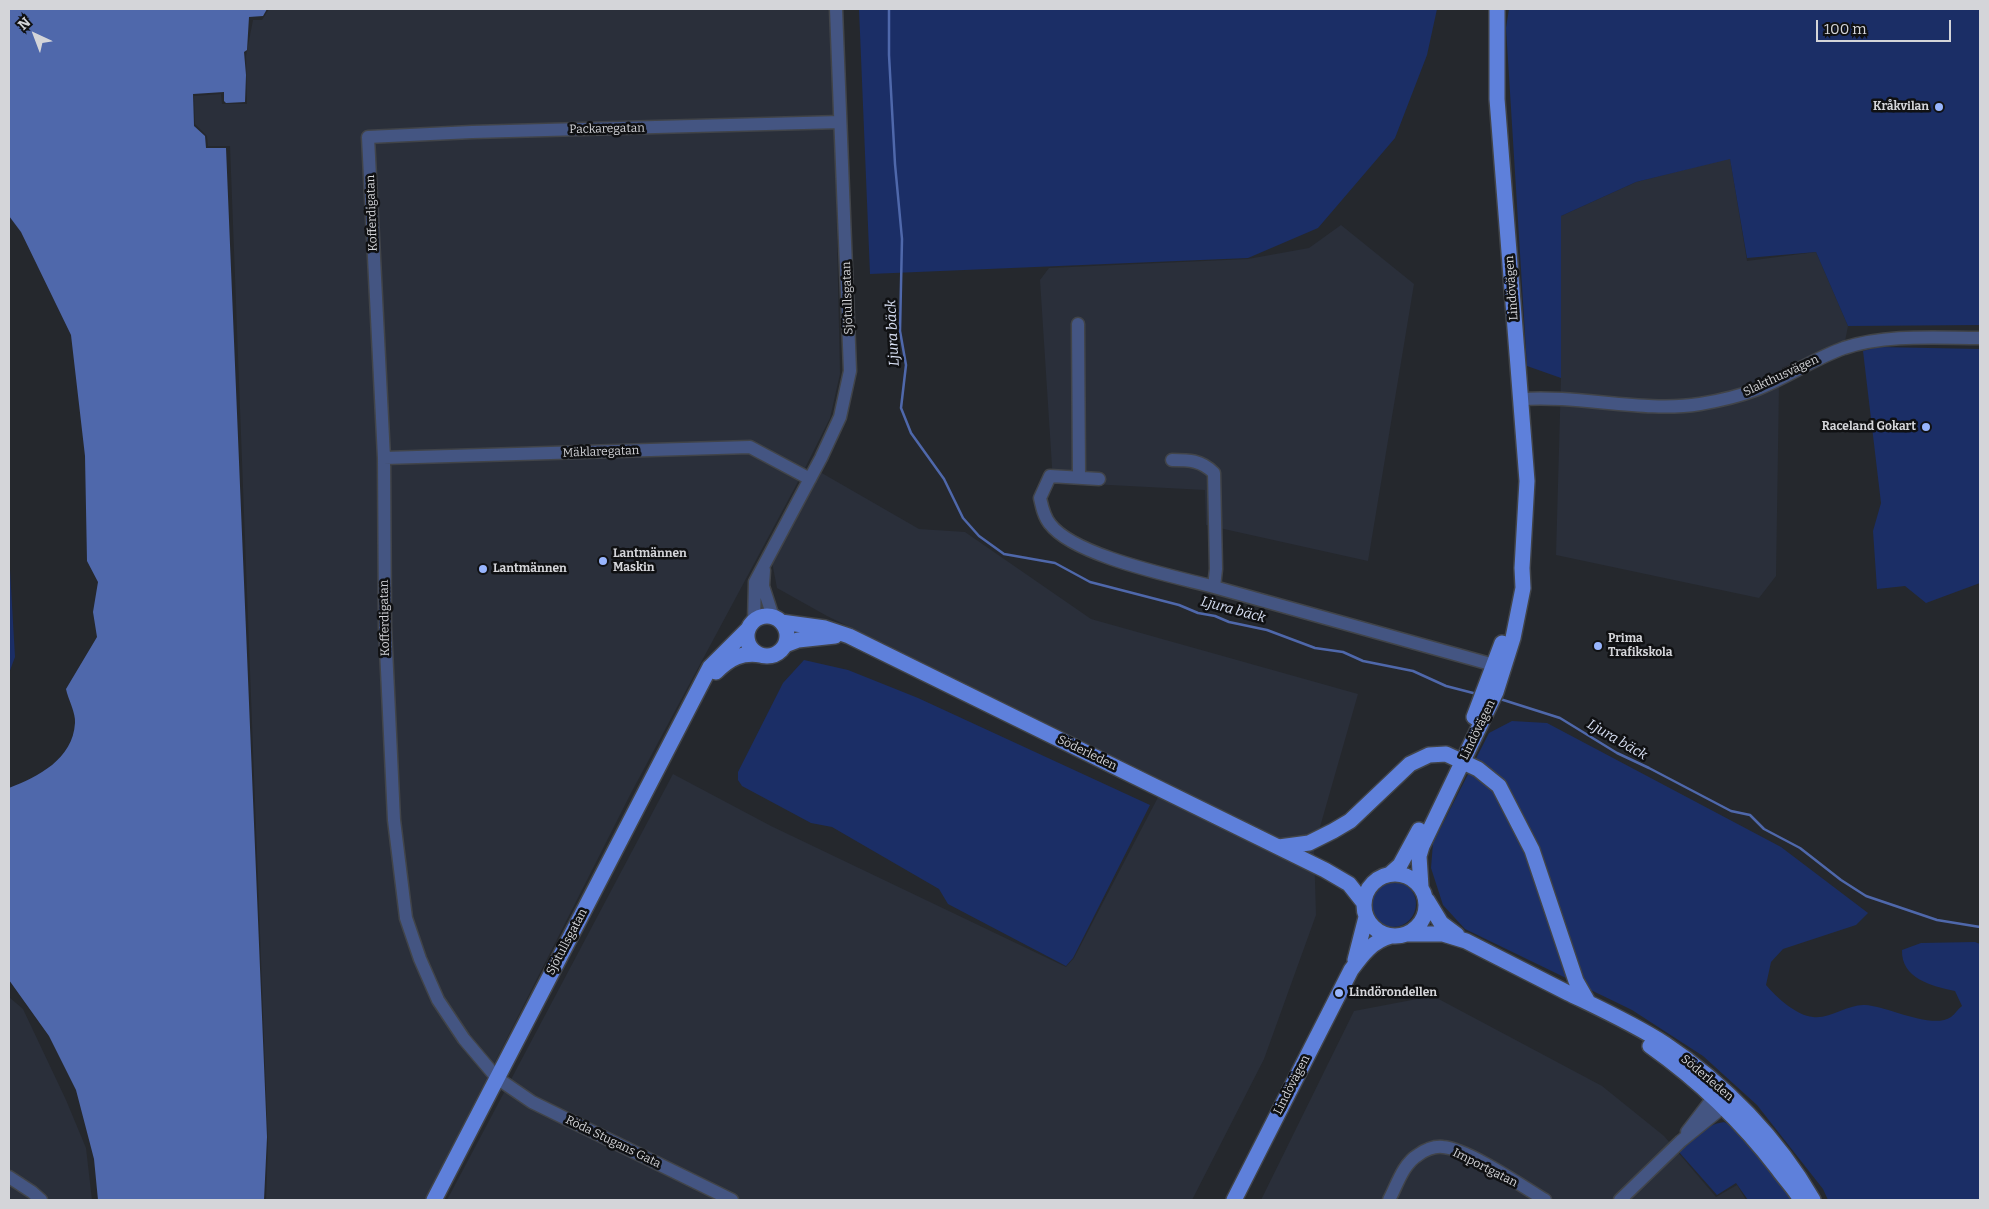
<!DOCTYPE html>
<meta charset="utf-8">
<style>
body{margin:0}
#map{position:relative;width:1989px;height:1209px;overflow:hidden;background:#25282d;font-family:Bitter,serif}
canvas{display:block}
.frame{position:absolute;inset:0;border:10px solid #d4d5d9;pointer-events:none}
.north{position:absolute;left:10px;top:10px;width:50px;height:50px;-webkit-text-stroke:4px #101113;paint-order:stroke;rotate:317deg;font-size:14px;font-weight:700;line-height:20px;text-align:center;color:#d4d5d9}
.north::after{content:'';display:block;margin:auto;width:18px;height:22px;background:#d4d5d9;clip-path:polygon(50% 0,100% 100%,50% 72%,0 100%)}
.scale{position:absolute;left:1816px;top:20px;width:135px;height:22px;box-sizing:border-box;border:2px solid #d4d5d9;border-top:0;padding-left:6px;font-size:15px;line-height:18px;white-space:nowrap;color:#d4d5d9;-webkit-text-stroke:4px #101113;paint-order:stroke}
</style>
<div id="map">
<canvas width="1989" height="1209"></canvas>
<div class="frame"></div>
<div class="north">N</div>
<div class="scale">100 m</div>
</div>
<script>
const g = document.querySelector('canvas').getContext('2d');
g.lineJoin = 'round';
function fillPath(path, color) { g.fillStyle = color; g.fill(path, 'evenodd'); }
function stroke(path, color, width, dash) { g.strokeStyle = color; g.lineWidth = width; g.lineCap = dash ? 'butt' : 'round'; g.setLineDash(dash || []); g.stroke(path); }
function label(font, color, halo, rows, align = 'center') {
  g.font = font + ' Bitter,serif'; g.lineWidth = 5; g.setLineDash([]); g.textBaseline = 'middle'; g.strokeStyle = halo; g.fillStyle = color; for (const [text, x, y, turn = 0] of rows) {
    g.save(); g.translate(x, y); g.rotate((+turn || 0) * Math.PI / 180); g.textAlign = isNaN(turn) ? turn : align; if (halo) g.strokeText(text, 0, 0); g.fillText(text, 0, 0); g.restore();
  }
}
fillPath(new Path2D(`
 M269 9H832L840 374 830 418 800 478 631 793 425 1200H266L268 1143 230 146H208L207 136 195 124 194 96 221 94 222 104H247L246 56 253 20H262Z
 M1730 158 1747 261 1816 252 1848 326 1845 341 1782 368 1779 385 1776 576 1759 598 1556 555 1561 378V216L1636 182Z
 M1341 225 1414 284 1368 561 1206 525 1205 490 1053 482 1040 280 1049 268 1248 259 1309 248Z
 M820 472 919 529 965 532 1091 619 1358 694 1314 848 1316 915 1264 1059 1192 1200H447L673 774 771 826 1066 967 1074 958 1166 782 827 616 777 588 772 562Z
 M1433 996 1602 1086 1664 1136 1716 1197 1737 1185 1746 1200H1261L1354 1011Z
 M9 997 23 1009 66 1100 86 1148 92 1200H9Z`), '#2a2f3a');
fillPath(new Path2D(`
 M859 9H1437L1427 55 1395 138 1318 228 1248 258 870 274Z
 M1509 9H1980V325L1848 326 1816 252 1747 258 1730 159 1636 182 1561 216V378L1527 366 1506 28Z
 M1878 347 1980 349V583L1926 603 1905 586 1877 589 1873 531 1881 503 1863 351Z
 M9 552 15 657 9 673Z
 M804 660 848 670 918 698 1150 805 1073 958 1066 966 948 904 939 889 832 827 811 823 742 786 738 780V772L783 683Z
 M1512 721 1547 723 1781 847 1868 913 1856 925 1783 949 1771 962 1766 985C1776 997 1797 1016 1813 1017 1831 1019 1848 1004 1865 1005 1887 1006 1932 1030 1951 1017 1955 1014 1958 1009 1962 1006L1955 991C1931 986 1901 978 1902 950L1921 943 1975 942 1980 944V1200H1828L1823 1189 1757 1105 1703 1056 1632 1010 1465 929 1443 905 1431 868 1433 843 1489 733Z
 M1370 904a23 23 0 1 1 46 0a23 23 0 1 1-46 0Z
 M1724 1122C1753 1137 1775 1173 1792 1200H1748L1736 1183 1717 1195 1679 1152C1693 1139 1704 1125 1724 1122Z`), '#1b2e66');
fillPath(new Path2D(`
 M9 9H267L263 16 249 17 247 50 244 52 246 75 245 102 226 103 224 101V92L193 94 194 126 205 136 206 148H226L267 1137 264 1200H98L94 1159 76 1090 49 1036 9 980V788C38 777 73 759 75 723 76 713 68 699 66 689L97 637 93 612 98 582 87 561 85 456 71 335 21 232 9 216Z`), '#4f68ab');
stroke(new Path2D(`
 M889 9V55L895 164 902 239 900 331 906 365 901 408 911 433 944 479 963 518 979 536 1004 554 1055 563 1090 582 1179 605 1198 613 1215 616 1229 622 1267 630 1315 648 1343 652 1363 661 1413 671 1446 686 1477 694
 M1497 698 1560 718 1617 753 1649 768 1731 811 1750 815 1764 829 1800 848 1841 880 1866 896 1937 920 1980 927`), '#4f68ab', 2.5);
const minor = new Path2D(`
 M1078 324 1079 477
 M1522 399C1580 395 1645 413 1700 404 1718 401 1737 397 1755 390 1786 378 1813 359 1844 348 1887 334 1936 338 1980 338
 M384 458 750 447 810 479
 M1172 460C1189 460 1201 460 1214 473L1216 569 1214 587 1494 665
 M1099 479 1050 476 1040 498C1042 507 1044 517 1050 524 1074 556 1173 576 1214 587
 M764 570 763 586 773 617
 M754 622 755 582 821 458 840 417 850 371 836 9
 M1687 1132 1713 1098 1722 1095
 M9 1177 32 1192 41 1200
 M732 1200 532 1102 497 1078 464 1039 438 1000 420 959 406 918 394 820 385 627 384 458 368 137 472 132 840 122
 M1389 1200C1397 1185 1403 1164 1418 1155 1425 1150 1434 1146 1443 1147 1468 1149 1522 1186 1545 1200
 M1620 1200 1681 1141 1723 1107 1725 1098`);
const major = new Path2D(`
 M747 636a20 20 0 1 1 40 0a20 20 0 1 1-40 0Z
 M781 622 825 628 849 636 1325 870 1349 884 1364 903
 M785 645 798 640 835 636
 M716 672C730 658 742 652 761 655
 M1474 717 1502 643
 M1279 847 1309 843 1333 831 1350 821 1410 764 1429 755 1446 754 1478 769 1499 786 1532 850 1576 981 1588 1002
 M1364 905a31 31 0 1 1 62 0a31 31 0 1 1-62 0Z
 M1390 874 1400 865 1419 830
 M1421 887 1419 856 1422 846 1496 692 1513 638 1523 588 1522 568 1527 481 1497 99V9
 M1427 900 1441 923 1457 935
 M1407 934H1443L1466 941C1500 958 1534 976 1568 993 1601 1009 1634 1024 1665 1044 1724 1083 1778 1139 1813 1200
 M1355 960 1366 917
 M1650 1046C1698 1080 1742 1122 1778 1169 1785 1179 1795 1189 1801 1200
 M434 1200 710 667 747 630
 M1234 1200 1351 970C1362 955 1372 941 1391 936`);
stroke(minor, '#414449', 15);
stroke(major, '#414449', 18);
stroke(minor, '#445582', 12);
stroke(major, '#5e80db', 15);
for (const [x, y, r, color] of [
 [1939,107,5,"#98b5fd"],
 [1926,427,5,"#98b5fd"],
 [603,561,5,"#98b5fd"],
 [483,569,5,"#98b5fd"],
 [1598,646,5,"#98b5fd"],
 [1339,993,5,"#98b5fd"]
]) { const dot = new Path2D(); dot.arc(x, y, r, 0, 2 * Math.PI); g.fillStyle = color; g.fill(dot); stroke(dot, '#101113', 2); }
label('bold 12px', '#d4d5d9', '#101113', [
 ["Kråkvilan",1929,107,"right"],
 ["Raceland Gokart",1916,427,"right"],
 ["Lantmännen",613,554],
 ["Maskin",613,568],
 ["Lantmännen",493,569],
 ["Prima",1608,639],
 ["Trafikskola",1608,653],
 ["Lindörondellen",1349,993]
], 'left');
label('12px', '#d4d5d9', '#101113', [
 ["Packaregatan",607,129,-1],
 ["Kofferdigatan",372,213,-92],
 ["Lindövägen",1512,288,-94],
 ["Sjötullsgatan",848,298,-92],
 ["Slakthusvägen",1781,376,-25],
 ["Mäklaregatan",601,452,-2],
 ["Kofferdigatan",385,618,-91],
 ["Lindövägen",1478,730,-64],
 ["Söderleden",1087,753,26],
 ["Sjötullsgatan",567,942,-62],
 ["Söderleden",1707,1078,40],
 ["Lindövägen",1292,1085,-63],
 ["Röda Stugans Gata",613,1142,26],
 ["Importgatan",1485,1168,27]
]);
label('italic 14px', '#d9e1f5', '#101113', [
 ["Ljura bäck",893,333,-93],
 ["Ljura bäck",1233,610,15],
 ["Ljura bäck",1617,740,30]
]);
</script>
